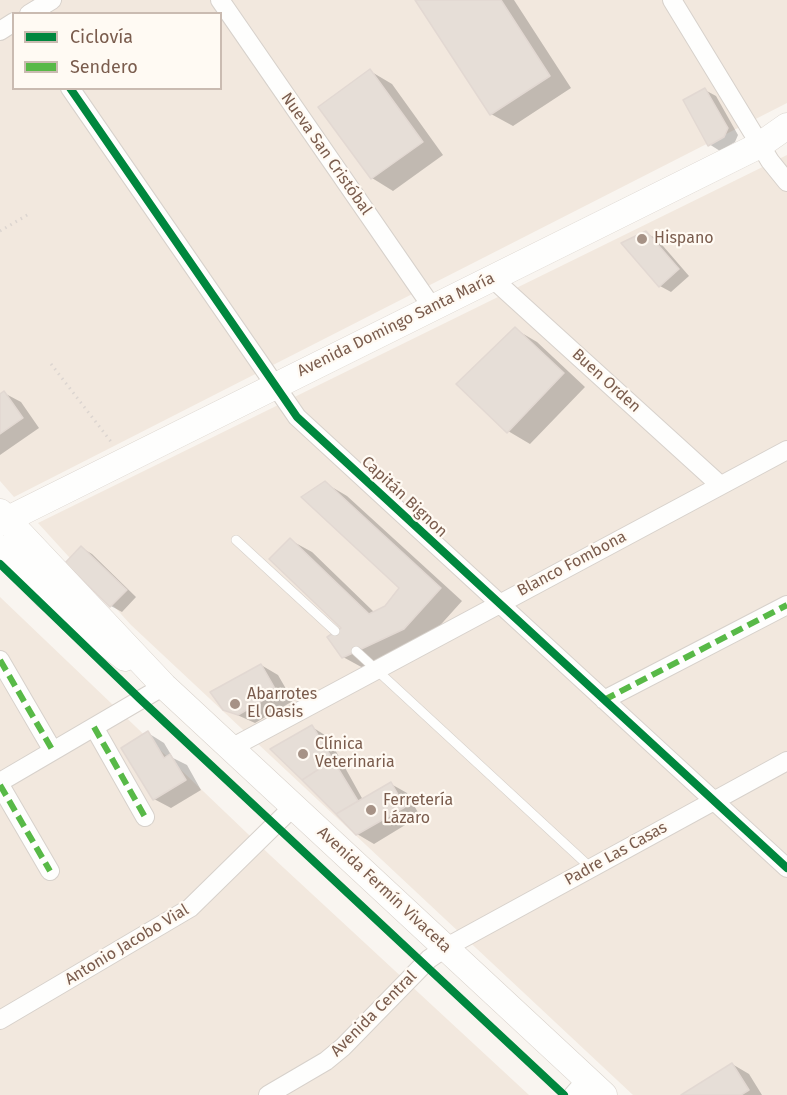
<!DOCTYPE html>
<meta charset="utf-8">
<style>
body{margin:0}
#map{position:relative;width:787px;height:1095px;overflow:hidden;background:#f9f5f0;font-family:"Fira Sans",sans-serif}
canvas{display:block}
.legend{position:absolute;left:12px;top:12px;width:210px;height:78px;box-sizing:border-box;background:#fffaf3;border:2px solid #cabbb1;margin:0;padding:8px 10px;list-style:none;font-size:18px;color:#7a5c4d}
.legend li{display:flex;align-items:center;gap:12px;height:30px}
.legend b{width:30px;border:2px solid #cabbb1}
</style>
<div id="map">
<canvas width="787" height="1095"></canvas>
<ul class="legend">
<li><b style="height:8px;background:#00873e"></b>Ciclovía</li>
<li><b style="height:8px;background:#58b947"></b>Sendero</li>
</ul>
</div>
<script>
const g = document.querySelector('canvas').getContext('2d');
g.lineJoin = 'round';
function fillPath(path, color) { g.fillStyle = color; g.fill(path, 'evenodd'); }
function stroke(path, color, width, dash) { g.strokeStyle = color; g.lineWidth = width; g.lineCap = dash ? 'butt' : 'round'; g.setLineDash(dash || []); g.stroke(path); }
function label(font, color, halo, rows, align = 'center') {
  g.font = font + ' "Fira Sans",sans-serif'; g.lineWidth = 4.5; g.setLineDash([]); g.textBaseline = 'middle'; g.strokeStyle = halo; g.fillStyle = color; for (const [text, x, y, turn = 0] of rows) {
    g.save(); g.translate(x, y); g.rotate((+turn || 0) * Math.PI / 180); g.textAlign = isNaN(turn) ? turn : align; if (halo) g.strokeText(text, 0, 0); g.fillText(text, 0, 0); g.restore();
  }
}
fillPath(new Path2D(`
 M0 0H787V103L14 497 0 481ZM14 14H220V88H14Z
 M787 155V1095H633L131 625 38 523Z
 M0 597 271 856 529 1095H0Z`), '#f2e8de');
fillPath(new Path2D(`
 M417 0H514L571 88 513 126 491 114Z
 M370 71 392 84 443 155 393 191 372 178Z
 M705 90 716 96 738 135 735 142 720 151 709 144Z
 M646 233 657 239 689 276 671 292 660 286Z
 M515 329 537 342 585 387 530 444 508 431Z
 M4 393 21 402 39 428 0 455V396Z
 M325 483 347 496 462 601 426 641 365 669 343 657V628L290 540 312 552 375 613 386 607 401 587Z
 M82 548 92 554 136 597 122 612 111 606Z
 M261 665 278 675 293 701 255 723 224 709Z
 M312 727 328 737 363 800 391 784 407 793 420 816 374 844 357 834 338 813Z
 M148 733 164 743 173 758 187 765 201 790 171 808 154 799Z
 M732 1064 749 1074 762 1095H684Z`), '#0003');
const building = new Path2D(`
 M415 0H501L550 76 490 115Z
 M370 69 423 142 371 179 318 107Z
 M705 88 728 128 724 137 708 146 683 100Z
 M646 231 679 269 659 287 621 243Z
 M515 327 564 373 507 433 456 384Z
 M4 391 23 418 0 434V394Z
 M325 481 441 588 404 629 342 658 327 637 341 628 269 559 290 538 369 614 385 606 399 588 301 497Z
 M81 546 127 590 110 607 65 563Z
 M261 664 277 692 238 715 223 710 210 692Z
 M312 725 333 760 302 780 270 749Z
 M148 731 164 758 170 754 186 780 153 800 121 748Z
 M333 760 358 801 336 814 302 780Z
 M391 782 405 807 356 835 336 814Z
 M732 1063 749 1090 741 1095H681Z`);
fillPath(building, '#e6ded7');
stroke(building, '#e2d8d2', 1.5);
const service = new Path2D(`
 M236 540 335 631
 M356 651 591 868`);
const minor = new Path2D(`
 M220 0 432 307
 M672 0 770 161 787 182
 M29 14 52 0
 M0 31 14 22
 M70 88 297 417 787 868
 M492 278 720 485
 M0 660 53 751
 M604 700 787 605
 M94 727 145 817
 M231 748 787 450
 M0 782 164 686
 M0 785 50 871
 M0 1020 190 908 294 806
 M268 1095 326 1061 343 1047 429 959 445 948 787 761
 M573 1095 587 1079`);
const secondary = new Path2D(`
 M0 512 164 686 604 1095
 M0 523 760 145 787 126
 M0 548 46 596 125 658`);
stroke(service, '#d7d1cb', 10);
stroke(minor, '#d7d1cb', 20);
stroke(secondary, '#d9d2cb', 27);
stroke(new Path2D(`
 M0 231 29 214
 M51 364 112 443`), '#dcd5d0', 3, [1.5, 4.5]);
stroke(service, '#fefefd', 9);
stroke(minor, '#fefefd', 18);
stroke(secondary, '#fefefd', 26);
stroke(new Path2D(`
 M0 660 53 751
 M604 700 787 605
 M94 727 145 817
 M0 785 50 871`), '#58b947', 6, [12, 6]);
stroke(new Path2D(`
 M70 88 297 417 787 868
 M0 564 140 699 564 1095`), '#00873e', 8);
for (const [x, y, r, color] of [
 [642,239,6,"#a69286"],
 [235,704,6,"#a69286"],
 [303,754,6,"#a69286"],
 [371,810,6,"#a69286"]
]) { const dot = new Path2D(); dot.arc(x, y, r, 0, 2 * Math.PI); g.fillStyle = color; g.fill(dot); stroke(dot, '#fffaf3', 2); }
label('16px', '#7a5c4d', '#fffaf3', [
 ["Nueva San Cristóbal",326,154,55],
 ["Avenida Domingo Santa María",396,325,-26],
 ["Buen Orden",606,381,42],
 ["Capitán Bignon",404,497,43],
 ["Blanco Fombona",572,564,-28],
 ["Padre Las Casas",616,854,-29],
 ["Avenida Fermín Vivaceta",384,890,43],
 ["Antonio Jacobo Vial",127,945,-31],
 ["Avenida Central",374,1014,-45]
]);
label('16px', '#7a5c4d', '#fffaf3', [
 ["Hispano",654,239],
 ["Abarrotes",247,695],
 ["El Oasis",247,713],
 ["Clínica",315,745],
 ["Veterinaria",315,763],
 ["Ferretería",383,801],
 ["Lázaro",383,819]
], 'left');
</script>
